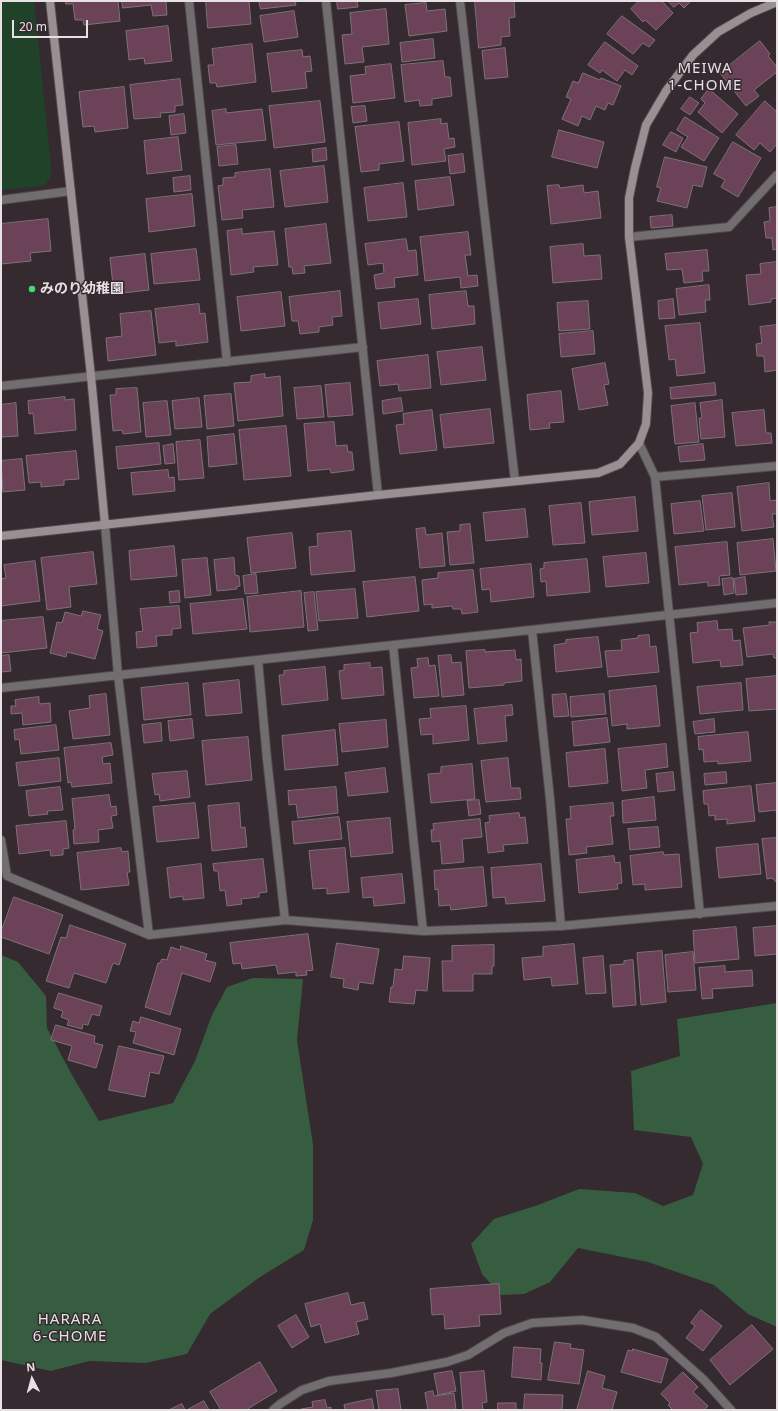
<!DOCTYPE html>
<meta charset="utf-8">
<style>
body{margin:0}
#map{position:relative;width:778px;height:1411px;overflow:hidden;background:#342a2f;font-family:"Noto Sans",sans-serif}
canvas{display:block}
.frame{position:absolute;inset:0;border:2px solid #e8e1e4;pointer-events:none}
.north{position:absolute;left:12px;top:1359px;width:40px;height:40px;-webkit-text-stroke:3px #342a2f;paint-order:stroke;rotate:354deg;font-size:11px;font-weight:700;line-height:16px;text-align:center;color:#e8e1e4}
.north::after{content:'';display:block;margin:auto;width:14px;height:18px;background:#e8e1e4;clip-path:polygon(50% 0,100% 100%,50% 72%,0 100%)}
.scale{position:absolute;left:12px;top:20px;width:76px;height:18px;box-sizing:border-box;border:2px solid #e8e1e4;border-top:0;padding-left:5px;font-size:12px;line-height:14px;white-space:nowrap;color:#e8e1e4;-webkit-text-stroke:3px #342a2f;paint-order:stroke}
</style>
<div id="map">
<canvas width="778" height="1411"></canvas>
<div class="frame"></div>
<div class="north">N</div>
<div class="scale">20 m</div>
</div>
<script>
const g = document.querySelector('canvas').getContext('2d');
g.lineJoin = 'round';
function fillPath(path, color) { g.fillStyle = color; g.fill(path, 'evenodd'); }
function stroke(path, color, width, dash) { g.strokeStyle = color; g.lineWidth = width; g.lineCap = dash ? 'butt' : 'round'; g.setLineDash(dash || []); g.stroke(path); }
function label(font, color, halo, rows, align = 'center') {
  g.font = font + ' "Noto Sans","Noto Sans JP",sans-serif'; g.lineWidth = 3; g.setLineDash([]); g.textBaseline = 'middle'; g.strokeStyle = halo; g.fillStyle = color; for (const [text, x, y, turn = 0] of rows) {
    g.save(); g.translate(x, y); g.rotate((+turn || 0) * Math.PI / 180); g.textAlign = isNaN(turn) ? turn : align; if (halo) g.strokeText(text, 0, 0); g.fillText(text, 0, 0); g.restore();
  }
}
fillPath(new Path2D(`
 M1 1H34L52 174 45 186 1 190Z`), '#1f4228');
fillPath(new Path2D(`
 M1 955 18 962 46 996 47 1028 72 1075 99 1121 173 1103 195 1061 212 1015 227 987 253 978 303 979 297 1040 313 1145V1220L304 1250 260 1277 210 1314 187 1354 145 1363 89 1361 51 1371 1 1360Z
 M777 1003V1327L748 1314 714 1285 648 1262 578 1248 550 1282 524 1294 501 1295 482 1274 471 1244 494 1219 538 1205 579 1189 635 1193 663 1206 693 1195 703 1164 691 1137 634 1130 631 1071 680 1056 677 1019Z`), '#375d40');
const building = new Path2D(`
 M66 1H118L120 21 84 25 83 20H75L73 4H66Z
 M122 1H166L167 15 153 16 151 5 123 8Z
 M206 1H249L251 24 208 28Z
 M259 1H295L296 5 261 9Z
 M337 1H357L358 7 338 9Z
 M475 1H514L515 17 509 18 510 36 501 37V45L479 48Z
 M639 1H662L673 13 656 30 645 20 643 22 631 9Z
 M668 1H691L684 8 679 3 674 7Z
 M426 3 427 11 445 9 447 31 409 36 405 5Z
 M386 9 389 44 362 47 364 62 345 64 342 35 352 34 350 13Z
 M294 11 298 37 264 42 260 16Z
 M622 16 655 40 649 47 643 43 633 54 607 34Z
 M168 26 172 61 145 64 144 58 129 60 126 31Z
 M433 39 435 58 402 62 400 43Z
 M760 41 770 54 768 56 777 67V72L754 90 759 96 746 106 720 73Z
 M605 42 638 66 632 75 625 70 617 81 602 70 600 73 588 65Z
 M252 44 256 82 217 87 216 83H210L208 65H214L212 49Z
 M505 48 508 77 485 79 482 51Z
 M302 50 303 57 310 56 312 71 305 72 307 88 272 92 267 54Z
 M443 61 445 77H450L452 96 432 99V105L420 106 419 100 405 102 401 65Z
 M391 64 395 98 353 103 350 76 366 74 365 67Z
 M583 73 600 80 601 78 621 86 613 105 608 103 605 110 596 106 590 120 582 116 578 126 562 119 571 99 566 97 573 81 578 83Z
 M180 79 183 105 175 106V112L160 113 161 117 134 119 130 85Z
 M124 87 128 128 95 132 94 126 83 127 79 92Z
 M709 89 738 114 722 133 698 112 705 103 701 99Z
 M690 97 699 103 690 115 681 109Z
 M320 101 325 142 274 148 269 106Z
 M765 101 777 112V144L770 152 760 143 754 150 736 135Z
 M365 106 367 121 353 123 351 107Z
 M226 109V113L262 109 266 140 216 145 212 111Z
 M184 114 186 133 171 135 169 116Z
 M685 117 719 138 704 161 681 147 688 137 677 130Z
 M441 119V124L447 123 449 139 454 138 455 147 444 149 446 161 412 165 408 123Z
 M399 122 404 161 379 164V170L361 172 355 127Z
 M559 130 604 142 597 168 552 157Z
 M671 132 683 138 676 152 663 145Z
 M178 137 182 170 147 174 144 141Z
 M733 142 761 158 738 197 721 187 725 180 714 174Z
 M236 145 238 164 219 166 217 147Z
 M326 148 327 160 313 162 312 150Z
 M463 154 465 172 450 174 448 156Z
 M665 157 707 167 702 187 693 185 687 208 657 201 661 188 657 187Z
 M324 166 328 202 285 207 280 171Z
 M270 169 274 207 242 210 243 218 222 220 218 186 223 185V178L235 177V173Z
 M190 176 191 190 174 192 173 178Z
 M450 177 454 205 418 210 415 181Z
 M403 183 407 217 368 221 364 188Z
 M559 185 560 188 583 185 584 193 598 191 601 218 551 224 547 186Z
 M192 194 195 226 149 232 146 199Z
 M777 207V249L773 250 772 238H766L764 222 770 221 769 208Z
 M672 215 673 226 651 228 650 217Z
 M48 219 51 251 30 253 31 261 1 264V224Z
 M326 224 331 263 304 266 305 273 293 274 292 267H289L285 229Z
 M242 229V234L274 231 278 265 253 267 254 272 231 275 227 231Z
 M468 232 471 255H465L468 276 477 275 478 286 461 288 460 277 425 281 420 237Z
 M406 239 408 251 416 250 418 275 394 278 395 287 376 289 374 275 384 273 383 263 368 265 365 244Z
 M583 244 584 256 600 255 602 279 553 283 550 247Z
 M196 249 200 280 154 284 151 254Z
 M707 250 709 271H702L703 281 684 283 682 269 667 270 665 254Z
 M145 254 149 290 114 294 110 258Z
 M777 262V298L771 299V302L749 305 746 275 761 274 760 264Z
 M709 285 710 300H705L706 312 679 315 676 289Z
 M340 291 342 316 332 317 333 325 319 327V332L300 334 298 321H292L289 297Z
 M466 291 468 306H474L475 324 432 329 429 295Z
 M281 292 285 326 241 331 237 297Z
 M418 299 421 324 381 329 378 303Z
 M673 299 675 318 659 319 658 301Z
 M588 301 590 329 559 331 557 303Z
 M199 304 200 314 205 313 208 342 176 346V341L159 343 155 309Z
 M151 311 156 355 108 361 106 338 122 336 120 314Z
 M700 323 705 373 677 376 675 359 669 360 665 326Z
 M777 325V370L765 372 764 356H757L756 344 762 343 760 327Z
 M593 331 595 354 561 357 559 334Z
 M482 347 486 380 441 385 437 352Z
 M428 355 431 388 399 391 398 384 380 386 377 361Z
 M605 363 609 384 604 385 608 405 579 410 572 369Z
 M265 374V378L280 376 283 416 238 421 234 383 251 382V376Z
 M350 383 353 415 328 417 325 385Z
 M715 383 716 395 671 399 670 388Z
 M321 386 324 417 297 419 294 388Z
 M137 388 141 432 123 434 122 430 113 431 110 395H116V389Z
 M561 391 564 422 549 423 550 428 530 430 527 395Z
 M231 394 234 426 207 429 204 396Z
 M65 397V400L74 399 76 430 35 434 33 413 29 414 28 401Z
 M199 398 202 427 175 429 172 401Z
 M401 398 403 411 383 414 382 401Z
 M722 400 725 437 701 439 699 418H702L700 403Z
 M167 401 171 435 146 437 143 403Z
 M16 403 18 436 1 437V405Z
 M695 403 699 442 675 444 671 406Z
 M490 409 494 443 444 448 440 415Z
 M432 410 437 450 400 454 396 425 404 424 403 414Z
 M764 410 766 433H771L772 443 736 446 732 413Z
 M334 422 336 446 347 445 348 452H352L354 470 331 473 330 469 308 471 304 424Z
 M286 426 291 476 244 480 239 430Z
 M234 434 237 464 209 467 207 437Z
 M200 440 204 478 179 480 176 442Z
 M159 443 161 464 118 469 116 447Z
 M173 444 175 463 165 464 163 446Z
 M703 444 705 460 680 462 678 447Z
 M76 451 79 479 64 480V485L41 487V482L29 483 26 456Z
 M22 459 25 490 3 492 1 461Z
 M168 470 169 478 174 477 175 491 133 495 131 473Z
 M769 483 770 501 777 500V514H772L774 527 742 531 737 487Z
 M732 493 735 527 706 530 702 496Z
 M635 497 638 531 592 535 589 502Z
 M700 501 704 531 674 534 671 504Z
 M581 503 585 543 553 545 549 506Z
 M525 509 528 537 486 541 483 513Z
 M470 524 474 563 450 565 447 532 460 531V525Z
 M425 528 426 535 442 533 445 566 420 568 416 529Z
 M351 531 355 571 311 575 309 547 318 546 317 534Z
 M292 533 296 568 251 573 247 538Z
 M773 539 776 571 740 575 737 543Z
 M727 542 730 575 719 576 720 585 708 586V582L679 585 675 547Z
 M174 546 177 576 131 580 129 551Z
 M93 552 97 584 69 587 71 607 47 610 41 558Z
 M646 553 649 583 606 587 603 557Z
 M207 558 211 595 185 598 182 560Z
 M234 558 235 575 239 576 240 586 236 587 237 589 217 591 214 560Z
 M587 559 590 592 547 596 546 581 541 582 540 569 544 568V563Z
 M35 561 40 601 1 606V579L6 578 4 565Z
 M531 564 534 597 491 602 490 589 482 590 480 569Z
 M473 570 478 612 462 614 461 609H453L452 606 432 608V604L424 605 422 580 438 578V573Z
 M256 574 258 593 245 594 243 576Z
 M415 577 419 611 367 617 363 582Z
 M745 577 747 594 736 595 734 579Z
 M733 578 734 593 724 595 722 579Z
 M355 589 358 618 319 621 316 592Z
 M179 591 180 602 170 603 169 592Z
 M301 591 304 627 250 632 247 597Z
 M314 592 318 630 308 631 304 593Z
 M243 599 247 629 193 634 190 604Z
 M179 606 181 628 172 629V635L156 636 157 646 137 648 136 632 143 631 140 609Z
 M83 611 101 615 97 629 103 631 95 659 67 652 66 657 50 653 57 622 62 623 65 612 81 616Z
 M43 617 47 648 1 653V621Z
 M717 621 718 630 732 629 733 641 740 640 743 665 721 667 720 660 693 663 690 633 698 632 697 623Z
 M769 622H777V658H774L773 654 747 657 743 628 770 625Z
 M649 635 650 647 656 646 659 672 608 677 605 651 622 650 621 640 638 638V636Z
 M598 637 602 667 556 672 554 645 566 643V640Z
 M485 650V652L515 650 516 660 521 659 522 681 504 683V685L469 688 466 651Z
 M9 655 11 671 1 672V656Z
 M451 655 452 663 461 662 464 695 442 697 438 656Z
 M428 658 429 666 435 665 439 696 414 698 411 668 418 667 417 659Z
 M370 663V668L382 667 384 695 342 699 339 671 344 670V665Z
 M325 667 328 700 282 705 279 675H284V671Z
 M777 676V709L749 711 746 679Z
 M239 680 242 713 206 716 203 684Z
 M188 683 191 715 144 720 141 688Z
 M741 683 743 710 700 714 697 687Z
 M656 686 660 726 627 729V724L612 726 609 691Z
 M106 694 110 735 73 739 69 711 90 708 89 696Z
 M566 694 569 716 554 717 552 695Z
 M604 694 606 714 571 717 570 697Z
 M39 697V704L50 703 51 722 23 725 22 713 11 714V706H16L15 700Z
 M512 705 513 715 505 716 507 741 478 744 474 709Z
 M466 706 469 740 433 744V734L421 735 419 719 431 718 430 709Z
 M607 718 610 742 574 746 572 722Z
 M192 719 194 738 170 741 168 721Z
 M714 719 715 732 695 734 693 722Z
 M386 720 388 747 342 752 339 724Z
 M161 723 162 741 144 743 142 725Z
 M56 725 59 750 21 754 19 739 15 740 14 730Z
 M335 730 338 765 285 770 282 736Z
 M748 732 751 761 718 764V761L704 762 703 749 699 750 698 737Z
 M248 737 252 780 206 785 202 741Z
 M111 743 113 755 102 757 103 764 110 763 112 783 72 787 71 782 68 783 64 748Z
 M666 744 668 767 645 770 647 788 622 791 618 749Z
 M605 749 608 783 569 787 566 753Z
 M59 758 61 781 19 786 16 763Z
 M508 758 511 788H520L521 799 486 802 481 761Z
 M472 764 475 799 431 803 428 774 441 773V767Z
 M385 768 388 792 348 796 345 773Z
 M187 771 190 797 160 801 159 794 155 795 152 774Z
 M673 772 675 790 658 792 656 774Z
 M726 772 727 783 705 785 704 774Z
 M777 783V816L776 810 759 812 756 785Z
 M751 786 755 821 727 824V819L715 820V815L709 816 708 804H704L703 791Z
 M60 787 63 810 47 811 48 814 29 816 26 791Z
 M336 787 338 813 298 818 296 804 289 805 288 791Z
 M109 795 111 807 116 806 117 815 111 816 113 828 98 830 99 842 74 844 73 830 75 829 72 799Z
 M654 797 656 820 623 823 622 801Z
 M479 800 481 814 469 816 467 801Z
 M195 803 199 838 157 842 153 807Z
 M239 803 241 828 245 827 247 847 212 851 208 806Z
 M613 803 614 816H610L613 844 586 847 587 853 569 855 566 819H571L570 807Z
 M519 813 520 818 525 817 528 843 503 845 504 851 488 853 485 823 490 822 489 816Z
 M339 817 342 839 294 844 292 822Z
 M390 818 393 853 351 857 347 822Z
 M480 819 482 837 462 839 464 862 442 864 440 841 432 842 431 830H434L433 824Z
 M66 821 69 848 63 849V855L51 856 50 850 19 854 16 826Z
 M658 827 660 847 630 850 628 829Z
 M777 838V883L772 878 767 879 762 839Z
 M758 844 761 874 719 878 716 848Z
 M121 848 122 852 128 851 130 872H127L129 885 81 890 77 853Z
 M345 848 349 892 327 894V888L313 889 309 851Z
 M663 852 664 855 679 854 682 887 645 890V884L633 885 630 856Z
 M614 856 615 863 620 862 622 883 617 884 618 889 579 893 576 860Z
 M263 859 267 892 259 893V897L241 899 242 904 227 906 225 890 220 891 218 871H214L213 864Z
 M201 864 204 898 183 900V896L170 898 167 868Z
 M541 864 545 901 506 904 505 897 493 898 491 868Z
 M483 867 487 906 451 910 450 905 439 906 438 889 435 890 434 871Z
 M402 874 405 903 374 906 373 897 363 898 361 878Z
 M14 897 63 915 49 954 1 937V932Z
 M70 925 126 944 119 965 113 963 106 983 74 973 69 988 46 981 61 937 66 938Z
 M777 926V954L755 956 753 928Z
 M736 927 739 959 695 963 693 931Z
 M308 934 313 970 306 971 307 975 296 976V972L278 974 276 965 242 969 241 963 233 964 230 943Z
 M337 943 379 949 373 984 359 982 358 990 343 987 344 979 331 977Z
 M574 944 578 984 552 986 551 977 524 980 522 958 543 956V947Z
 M494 945V966H492V974H473V991H443L442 961H452V946Z
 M181 946 207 954 205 960 216 963 210 982 182 973 170 1015 145 1007 158 963H160L162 959 167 960 171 947 180 950Z
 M662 951 666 1002 641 1005 637 953Z
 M693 952 696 990 668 992 665 955Z
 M404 956 430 958 427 991 416 990 414 1004 389 1002 391 987H393L395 969 402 970Z
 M603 956 606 993 586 994 583 958Z
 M633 960 636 1005 613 1007 610 965 624 964V961Z
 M725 966V972L752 970 753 986 712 989 713 998 702 999 699 968Z
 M59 993 102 1006 99 1016 92 1014 88 1025 83 1024 82 1029 67 1025 69 1020 61 1017 63 1011 54 1008Z
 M141 1017 181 1029 174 1055 133 1043 136 1032 130 1031 133 1021 139 1023Z
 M56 1025 95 1036 94 1043 103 1045 96 1068 68 1060 72 1046 51 1040Z
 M119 1046 164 1056 159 1074 150 1072 145 1097 109 1090Z
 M499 1284 501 1314 479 1315 480 1326 445 1329 444 1314 432 1315 430 1289Z
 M348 1293 351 1305 364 1302 368 1319 356 1322 359 1334 325 1343 320 1324 311 1327 305 1304Z
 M701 1310 722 1326 703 1351 686 1338 695 1326 691 1323Z
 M296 1315 309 1337 292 1348 278 1326Z
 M752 1325 773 1349 730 1385 710 1360Z
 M555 1342 571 1344 570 1348 584 1350 579 1384 548 1380Z
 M514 1347 541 1349 540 1363H542L541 1380 512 1377Z
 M633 1349 668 1359 661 1383 621 1372 628 1350 632 1351Z
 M260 1362 277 1391 246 1410H221L210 1392Z
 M452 1371 456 1391 438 1395 434 1374Z
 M484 1371 487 1402 482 1403 483 1410H463L460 1373Z
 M588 1371 605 1376 602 1388 617 1392 612 1410H577Z
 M683 1372 698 1387 693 1392 708 1406 704 1410H673L668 1405 670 1403 661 1394Z
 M398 1389 401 1410H379L376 1391Z
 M433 1391 434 1396 454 1393 456 1410H428L425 1393Z
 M525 1394 563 1395 562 1410H524Z
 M372 1399 374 1410H345L344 1405Z
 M325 1400 327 1408 331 1407V1410H301V1409L313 1407 312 1402Z
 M204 1401 209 1410H187Z
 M498 1403H516V1410H498Z
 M182 1404 185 1410H169Z`);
fillPath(building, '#6b4258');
stroke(building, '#7e7277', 1);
const street = new Path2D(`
 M189 1 227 362
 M326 1 378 495
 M460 1 515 481
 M1 200 71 191
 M629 237 729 227 777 175
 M1 386 363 347
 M639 443 655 477 777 466
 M655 477 700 914
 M105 525 118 675 149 935
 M532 630 550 799 561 926
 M393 645 423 931
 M258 660 267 759 285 920
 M1 688 777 603
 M1 840 7 876 149 935 285 920 423 931 561 926 777 906
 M273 1410 280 1404 302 1390 329 1381 391 1373 447 1362 468 1355 504 1333 532 1323 582 1320 633 1328 656 1337 704 1380 731 1410`);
const secondary = new Path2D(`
 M50 1 91 376 105 525
 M1 536 378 495 598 473 620 464 639 443 646 424 648 393 629 237V198L635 168 646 125 666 91 693 55 718 32 751 13 777 2`);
stroke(street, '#51474c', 10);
stroke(secondary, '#51474c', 10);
stroke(street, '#726d6f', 8);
stroke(secondary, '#999094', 8);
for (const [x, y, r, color] of [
 [32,289,4,"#49d778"]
]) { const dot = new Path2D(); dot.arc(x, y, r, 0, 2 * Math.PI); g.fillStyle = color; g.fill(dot); stroke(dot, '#342a2f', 1.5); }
label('bold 14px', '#e8e1e4', '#342a2f', [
 ["みのり幼稚園",40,289]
], 'left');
g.letterSpacing = '1px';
label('15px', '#e8e1e4', '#342a2f', [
 ["MEIWA",705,69],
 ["1-CHOME",705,86],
 ["HARARA",70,1320],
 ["6-CHOME",70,1337]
]);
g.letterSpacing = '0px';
</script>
